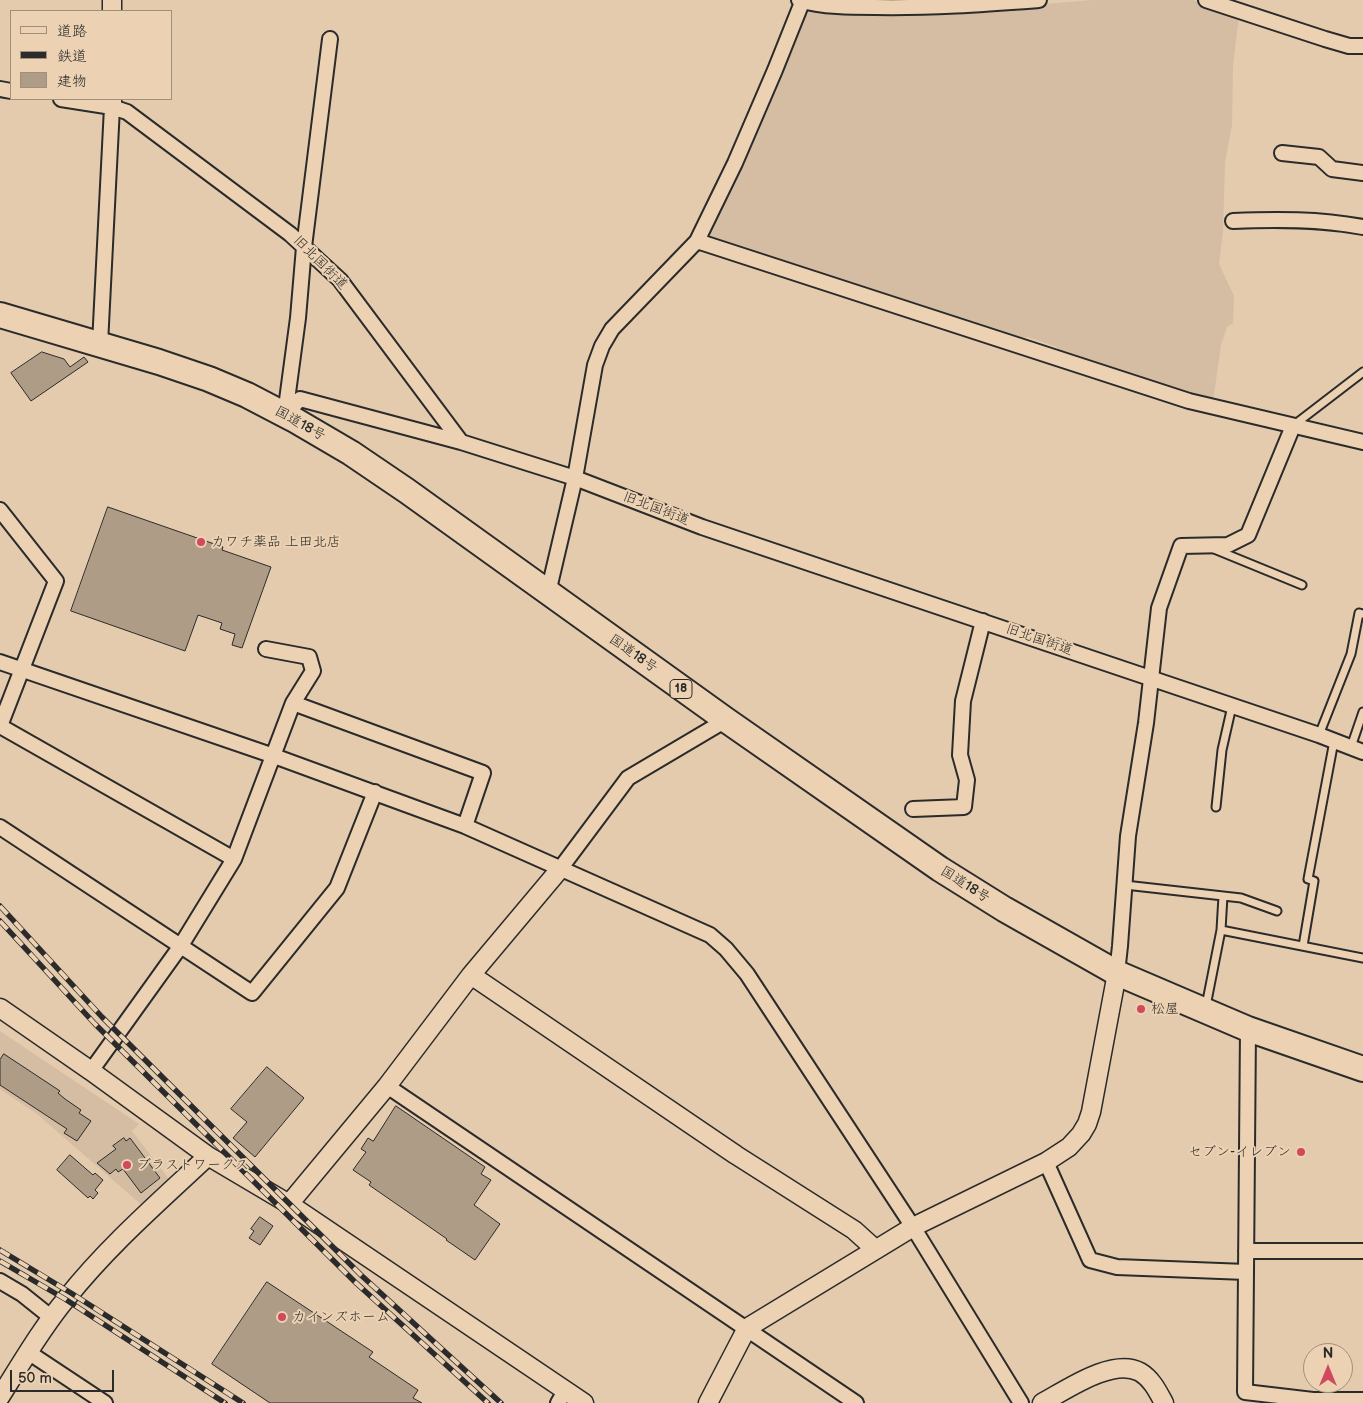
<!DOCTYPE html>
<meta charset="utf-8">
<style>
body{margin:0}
#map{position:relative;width:1363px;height:1403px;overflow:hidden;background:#e4cbae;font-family:"Balsamiq Sans","Klee One",sans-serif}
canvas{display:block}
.legend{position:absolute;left:10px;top:10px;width:162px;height:90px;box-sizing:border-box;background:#ecd2b3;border:1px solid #9f8f7d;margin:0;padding:6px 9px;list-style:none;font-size:15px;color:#2b2b2b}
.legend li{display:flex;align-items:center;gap:10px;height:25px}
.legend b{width:25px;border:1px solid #9f8f7d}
.north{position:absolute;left:1303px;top:1343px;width:50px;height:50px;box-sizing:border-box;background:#ecd2b3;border:1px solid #9f8f7d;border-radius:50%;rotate:0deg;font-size:14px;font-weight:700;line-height:20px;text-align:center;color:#2b2b2b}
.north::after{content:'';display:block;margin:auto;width:18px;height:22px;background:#d1495b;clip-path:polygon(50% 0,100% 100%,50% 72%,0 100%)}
.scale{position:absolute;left:10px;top:1370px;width:104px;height:22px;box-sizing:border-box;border:2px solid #2b2b2b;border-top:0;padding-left:6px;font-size:15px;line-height:18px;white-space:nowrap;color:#2b2b2b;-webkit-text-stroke:4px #ecd2b3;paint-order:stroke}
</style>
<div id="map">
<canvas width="1363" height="1403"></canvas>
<ul class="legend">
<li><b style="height:6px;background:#ecd2b3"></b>道路</li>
<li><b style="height:6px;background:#2b2b2b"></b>鉄道</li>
<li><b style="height:14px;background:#ae9c87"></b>建物</li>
</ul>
<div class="north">N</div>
<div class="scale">50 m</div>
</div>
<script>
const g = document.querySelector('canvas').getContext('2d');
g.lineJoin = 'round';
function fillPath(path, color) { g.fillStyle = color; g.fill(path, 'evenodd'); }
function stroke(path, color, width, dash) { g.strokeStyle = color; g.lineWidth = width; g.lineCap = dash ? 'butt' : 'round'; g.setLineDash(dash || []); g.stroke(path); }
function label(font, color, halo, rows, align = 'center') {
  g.font = font + ' "Balsamiq Sans","Klee One",sans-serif'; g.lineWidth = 4; g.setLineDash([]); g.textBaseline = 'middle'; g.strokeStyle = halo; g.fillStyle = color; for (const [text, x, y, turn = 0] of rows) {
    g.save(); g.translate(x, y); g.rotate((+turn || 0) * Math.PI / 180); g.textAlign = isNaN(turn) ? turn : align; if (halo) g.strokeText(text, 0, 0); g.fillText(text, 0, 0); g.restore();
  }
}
fillPath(new Path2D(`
 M1093 0H1193L1239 16 1233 65 1232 125 1225 163 1223 231 1219 264 1234 296 1233 323 1227 327 1221 345 1213 401 1061 354 1057 347 1028 337 1015 339 714 242 709 235 807 7 970 10Z
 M0 1031 139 1124 132 1131 172 1183 145 1208 37 1114 0 1089Z`), '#d4bda2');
const building = new Path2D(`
 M42 352 64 359 70 367 84 357 88 362 31 401 11 373Z
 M108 507 223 547 222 550 271 567 242 648 232 645 235 634 220 629 222 623 198 615 185 651 71 611Z
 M4 1054 60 1091 58 1093 65 1099 81 1110 79 1113 91 1121 77 1141 64 1133 67 1129 0 1085V1060Z
 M267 1067 304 1098 255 1157 233 1138 247 1122 231 1109Z
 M396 1106 485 1167 481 1174 491 1180 474 1205 500 1224 475 1260 446 1240 447 1239 369 1185 371 1182 353 1170 366 1152 361 1149 368 1138 373 1141Z
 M124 1138 126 1141 130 1138 160 1178 141 1193 123 1169 118 1172 116 1169 110 1174 97 1163 116 1149 113 1146Z
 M70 1155 93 1175 95 1173 103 1180 95 1190 98 1193 93 1199 90 1196 88 1198 57 1170Z
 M260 1217 273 1226 260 1245 249 1238 254 1231 251 1229Z
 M267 1282 373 1352 369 1357 418 1390 413 1398 422 1403H270L212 1364Z`);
fillPath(building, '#ae9c87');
stroke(building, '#2b2b2b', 1);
const service = new Path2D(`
 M1294 425 1363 372
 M1214 549 1302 585
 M1319 735 1351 654 1359 613 1363 614
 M1351 747 1363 712
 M1216 807 1222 750 1232 706
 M1125 885 1241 898 1277 911
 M1221 930 1363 958
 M1303 946 1314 881 1308 879 1334 741
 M1206 1006 1221 930 1223 896`);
const minor = new Path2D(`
 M799 0C823 7 851 7 875 7 930 8 984 4 1039 0
 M1206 0 1325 39 1349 46H1363
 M0 89 11 91
 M61 99 112 107 127 112 290 234 340 280 461 442
 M1282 153 1319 157 1332 169 1363 173
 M1233 221C1277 219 1319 219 1363 227
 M697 241 1189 401 1363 442
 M100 344 112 107
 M285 415 300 399 461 442 575 478 702 527 1319 735 1363 752
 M285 415 298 318 304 247 330 39
 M0 510 56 581 0 726
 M548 593 575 478 595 365 602 346 612 329 697 241 735 163 775 70 803 0
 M266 649 309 657 313 671 293 703
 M0 662 274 756 465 826 710 935 726 949 747 974 913 1227 1021 1403
 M0 726 234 859
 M913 809 964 807 967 780 960 755 963 701 983 621
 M0 827 252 993 337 888 375 792
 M560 869 628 778 726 720
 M1117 973 1120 946 1128 836 1146 723 1159 608 1181 546 1228 545 1248 535 1293 426
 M1248 1029 1245 1392 1313 1400H1363
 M91 1071 180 947 234 859 293 703 483 773 465 826
 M387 1086 856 1403
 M1046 1162 1090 1260 1117 1267 1246 1272
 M1246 1251H1363
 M0 1281 22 1294 52 1318
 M28 1352 105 1403
 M558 1403 565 1391`);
const tertiary = new Path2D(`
 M112 11V0
 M112 107V99
 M471 975 736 1155 854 1230 875 1249
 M0 1008 91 1071 208 1156 289 1204 584 1403
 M289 1204 387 1086 471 975 560 869
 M0 1397C21 1364 41 1329 66 1299 108 1246 159 1202 208 1156
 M708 1403 747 1328 913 1227 1046 1162 1069 1147 1081 1134 1087 1124 1091 1112 1117 973
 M1042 1403C1066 1390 1113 1357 1140 1372 1152 1379 1158 1392 1164 1403`);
const trunk = new Path2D(`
 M0 315 159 362 209 379 247 395 293 419 351 453 407 491 726 720 940 869 1004 909 1117 973 1248 1029 1363 1069`);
stroke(service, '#2b2b2b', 11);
stroke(minor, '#2b2b2b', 18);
stroke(tertiary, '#2b2b2b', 21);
stroke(trunk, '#2b2b2b', 28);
stroke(service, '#ecd2b3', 7);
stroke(minor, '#ecd2b3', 14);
stroke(tertiary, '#ecd2b3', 18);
stroke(trunk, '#ecd2b3', 24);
const rail = new Path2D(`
 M0 906 102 1017 362 1276 501 1403
 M0 921 95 1024 355 1282 488 1403
 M0 1250 71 1293 243 1403
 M0 1261 65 1299 225 1403`);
stroke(rail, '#2b2b2b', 5.5);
stroke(rail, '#ecd2b3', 4, [11]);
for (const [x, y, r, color] of [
 [201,542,5,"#d1495b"],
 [1141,1009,5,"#d1495b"],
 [1301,1152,5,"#d1495b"],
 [127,1165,5,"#d1495b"],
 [282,1317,5,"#d1495b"]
]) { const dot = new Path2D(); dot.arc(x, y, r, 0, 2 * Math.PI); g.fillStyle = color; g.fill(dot); stroke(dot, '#ecd2b3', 2); }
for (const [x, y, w] of [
 [681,689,22]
]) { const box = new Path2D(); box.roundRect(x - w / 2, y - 9.5, w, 19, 4); g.fillStyle = '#ecd2b3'; g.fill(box); stroke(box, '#2b2b2b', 1); }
label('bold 12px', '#2b2b2b', null, [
 ["18",681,689]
]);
label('14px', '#2b2b2b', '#ecd2b3', [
 ["旧北国街道",320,263,45],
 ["国道18号",300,424,29],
 ["旧北国街道",656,509,21],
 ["旧北国街道",1039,640,19],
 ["国道18号",633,654,35],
 ["国道18号",965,885,32]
]);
label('14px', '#2b2b2b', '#ecd2b3', [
 ["カワチ薬品 上田北店",211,542],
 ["松屋",1151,1009],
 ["セブン-イレブン",1291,1152,"right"],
 ["ブラストワークス",137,1165],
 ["カインズホーム",292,1317]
], 'left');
</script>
